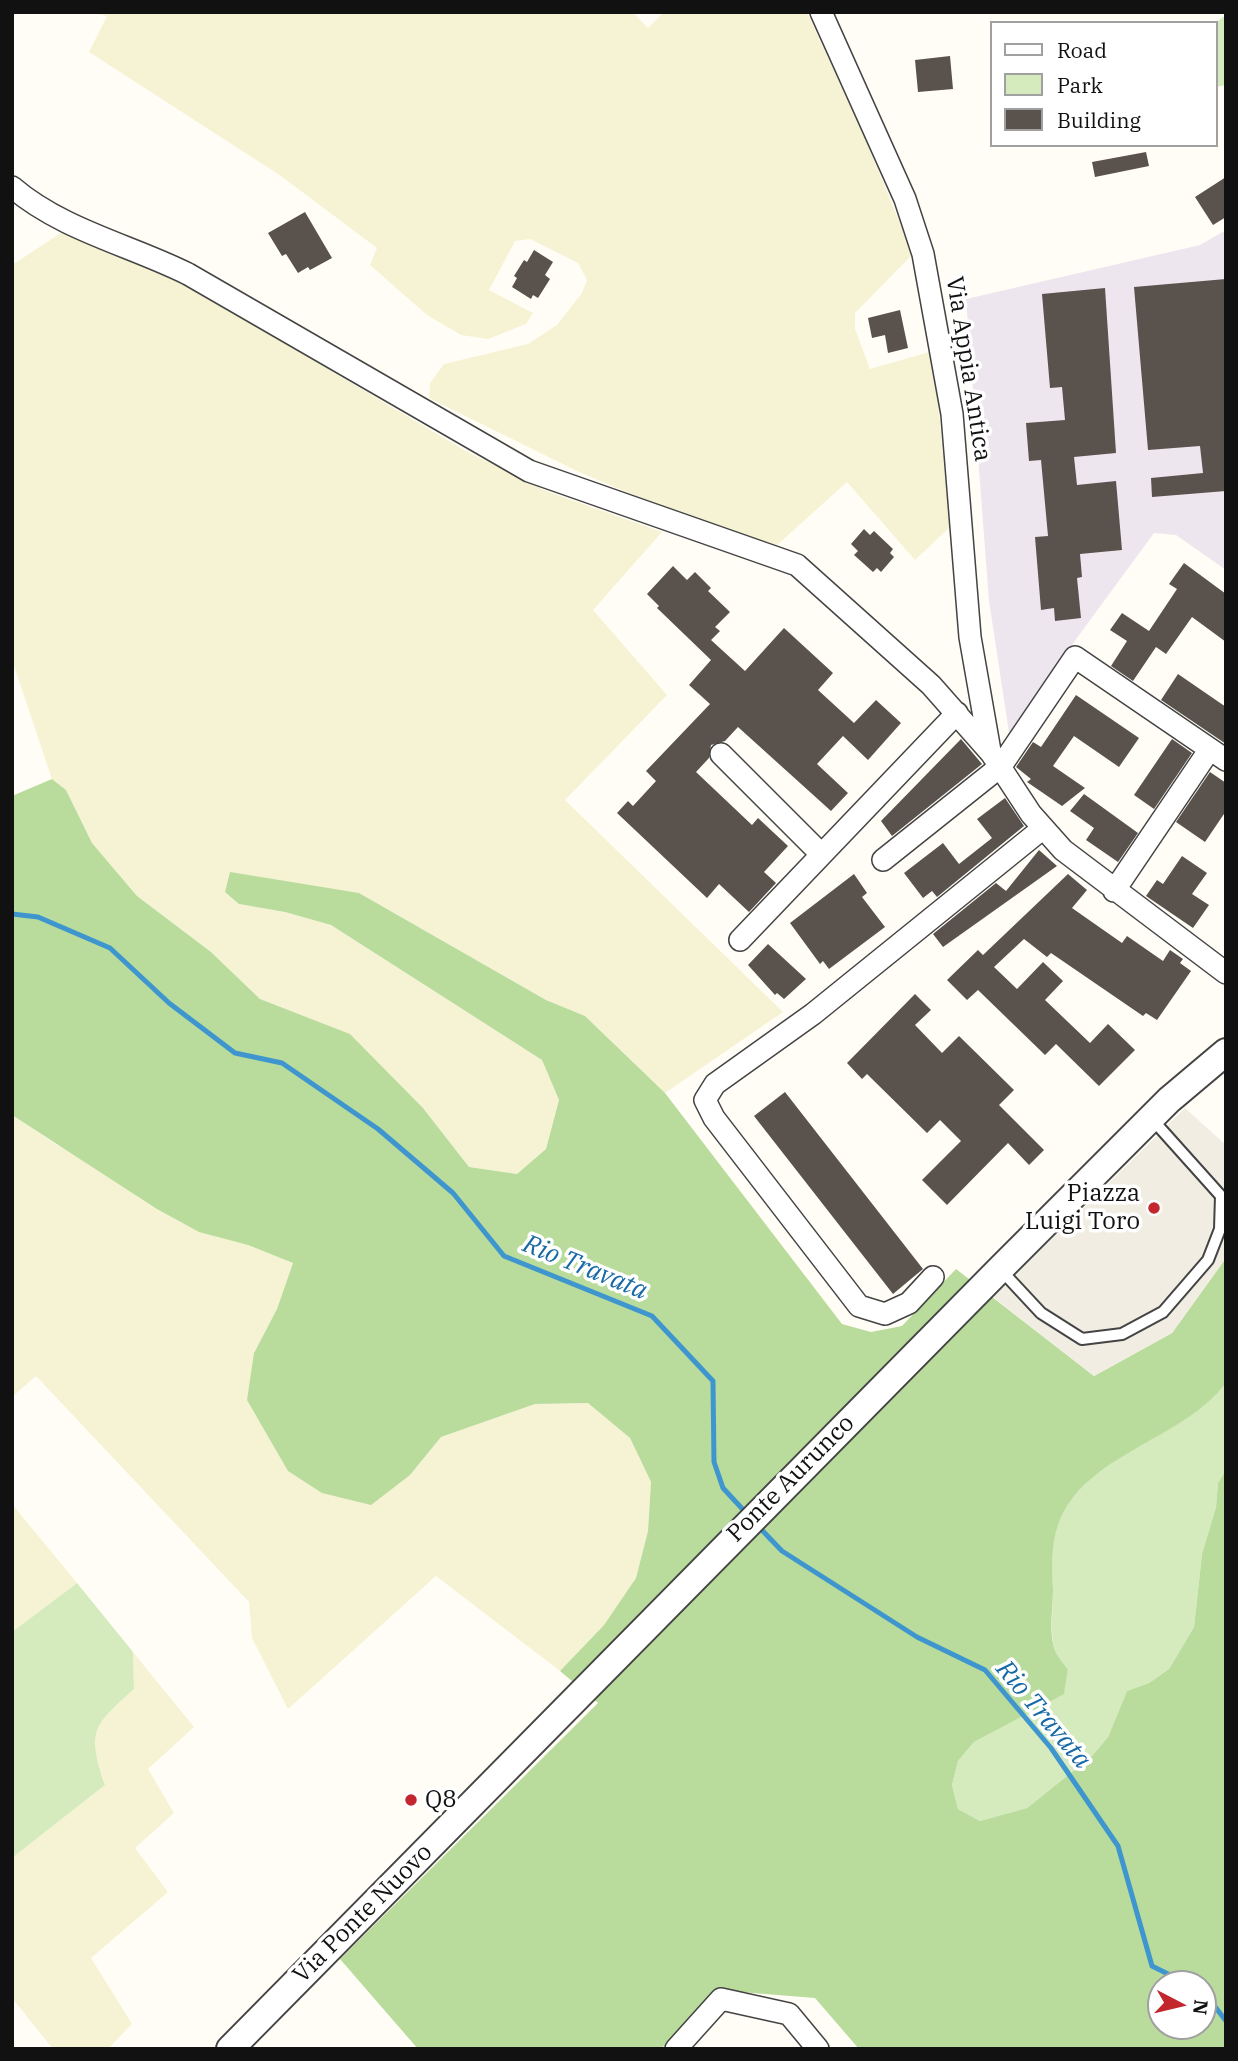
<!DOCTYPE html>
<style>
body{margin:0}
#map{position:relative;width:1238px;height:2061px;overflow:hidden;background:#fffdf5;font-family:"IBM Plex Serif",serif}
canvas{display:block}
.frame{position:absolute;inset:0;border:14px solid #111;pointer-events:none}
.legend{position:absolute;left:990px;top:21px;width:228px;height:126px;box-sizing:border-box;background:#fff;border:2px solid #a0a0a0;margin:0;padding:9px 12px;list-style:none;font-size:21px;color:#111}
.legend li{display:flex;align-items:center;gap:14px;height:35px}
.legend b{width:35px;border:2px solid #a0a0a0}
.north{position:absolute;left:1147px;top:1970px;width:70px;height:70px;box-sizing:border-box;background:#fff;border:2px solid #a0a0a0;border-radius:50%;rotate:97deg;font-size:19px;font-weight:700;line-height:28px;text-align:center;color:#111}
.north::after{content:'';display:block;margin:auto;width:24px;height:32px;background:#c4262e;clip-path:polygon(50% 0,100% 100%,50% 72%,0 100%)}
</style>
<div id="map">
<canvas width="1238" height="2061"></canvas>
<div class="frame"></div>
<ul class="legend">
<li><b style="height:9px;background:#fff"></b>Road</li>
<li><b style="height:19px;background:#d5ebbd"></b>Park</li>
<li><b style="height:19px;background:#5a524d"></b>Building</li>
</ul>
<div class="north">N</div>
</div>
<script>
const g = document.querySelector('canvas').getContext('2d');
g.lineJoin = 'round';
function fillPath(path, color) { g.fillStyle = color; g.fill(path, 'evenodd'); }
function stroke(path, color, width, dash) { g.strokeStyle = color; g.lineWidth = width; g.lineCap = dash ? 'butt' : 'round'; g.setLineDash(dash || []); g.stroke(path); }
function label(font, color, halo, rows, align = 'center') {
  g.font = font + ' "IBM Plex Serif",serif'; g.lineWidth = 7; g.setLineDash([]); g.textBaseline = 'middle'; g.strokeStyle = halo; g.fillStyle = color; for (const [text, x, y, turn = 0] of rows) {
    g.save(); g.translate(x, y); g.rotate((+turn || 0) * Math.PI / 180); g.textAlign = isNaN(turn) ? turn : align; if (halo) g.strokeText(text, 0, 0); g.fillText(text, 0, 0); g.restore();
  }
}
fillPath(new Path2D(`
 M1226 230V570L1176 535 1154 533 1074 642 1010 739 989 601 966 299 1200 245Z`), '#eee6ef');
fillPath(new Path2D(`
 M90 12H633L648 28 664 12H807L865 139 906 237 911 256 855 313V329L870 369 933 351 950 527 915 560 847 482 777 545 679 514 579 472 429 398 430 383 444 364 528 344 557 325 582 293 587 280 578 263 530 239 515 241 489 290 533 313 526 324 488 339 461 335 427 315 370 265 377 248 281 176 89 52 107 16Z
 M61 233 162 270 464 450 546 491 662 532 593 610 667 695 565 800 783 1012 665 1093 585 1016 546 1000 359 893 301 886 239 904 285 912 331 925 542 1060 559 1100 546 1149 517 1174 469 1167 423 1108 350 1034 260 999 211 952 137 896 92 843 66 790 52 779 12 660V265Z
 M12 1115 57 1145 248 1245 293 1263 277 1309 254 1353 410 1475 441 1437 535 1404 588 1403 630 1438 651 1482 648 1531 636 1578 604 1625 560 1671 436 1576 288 1709 252 1638 249 1602 36 1376 12 1397Z
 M12 1504 77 1583 12 1632Z
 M133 1652 194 1727 148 1769 174 1813 135 1848 168 1892 91 1958 132 2024 108 2049H53L12 1998V1858L105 1785 94 1750 95 1729 104 1716 134 1689Z`), '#f6f3d4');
fillPath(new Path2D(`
 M1226 15V85L1215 87V23Z
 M1226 1383V1470L1218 1483 1216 1507 1202 1554 1194 1627 1169 1669 1149 1683 1127 1691 1108 1737 1092 1756 1027 1808 980 1821 958 1809 952 1785 958 1761 974 1742 1064 1693 1068 1670C1064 1663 1056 1655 1054 1648 1050 1630 1053 1607 1053 1589 1052 1570 1051 1543 1057 1525 1082 1456 1182 1440 1226 1383Z
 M77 1583 133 1652 134 1689C92 1727 87 1730 105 1785L12 1858V1632Z`), '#d5ebbd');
fillPath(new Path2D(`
 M52 779 66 790 92 843 137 896 211 952 260 999 350 1034 423 1108 469 1167 517 1174 546 1149 559 1100 542 1060 331 925 285 912 239 904 225 892 230 872 359 893 546 1000 585 1016 665 1093 842 1324 871 1332 902 1326 956 1269 1094 1376 1172 1333 1226 1258V1383C1182 1441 1082 1455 1058 1525 1051 1543 1052 1570 1053 1589 1053 1607 1049 1630 1054 1648 1056 1655 1064 1663 1068 1670L1064 1694 974 1742 958 1761 952 1785 958 1809 980 1821 1027 1808 1092 1756 1108 1737 1127 1691 1149 1683 1169 1669 1194 1627 1202 1554 1216 1507 1218 1483 1226 1470V2049H859L815 1998 715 1990 661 2049H418L340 1959 598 1703 560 1671 604 1625 636 1578 648 1531 651 1482 630 1438 588 1403 535 1404 441 1437 410 1475 371 1505 322 1493 288 1471 247 1400 254 1353 277 1309 293 1263 248 1245 199 1232 157 1209 12 1115V796ZM1161 1984H1203V2026H1161Z`), '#b9dc9c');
fillPath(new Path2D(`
 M1185 1108 1226 1145V1258L1172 1333 1094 1376 993 1297Z`), '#f1ede2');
stroke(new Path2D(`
 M12 914 38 917 110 948 169 1003 235 1053 282 1063 378 1129 453 1193 504 1256 652 1316 713 1381 714 1462 723 1488 748 1515
 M757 1525 782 1551 917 1637 985 1670 1051 1748 1118 1846 1152 1966 1188 1984
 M1203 1991 1226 2021`), '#3f96cf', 5);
fillPath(new Path2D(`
 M950 56 953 89 918 92 915 60Z
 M1146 152 1149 166 1095 177 1092 162Z
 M1226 177V217L1213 225 1195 197Z
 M305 212 332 258 310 270 308 267 298 273 286 254 282 256 268 233Z
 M534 250 553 262 545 275 550 279 538 298 533 295 531 299 512 287 517 278 514 276 524 260 527 262Z
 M1226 279V491L1152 497 1151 478 1203 473 1200 446 1148 450 1134 287Z
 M1105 288 1116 453 1074 457 1077 485 1116 481 1122 550 1080 554 1082 577 1077 578 1081 618 1055 621 1054 608 1041 610 1035 537 1048 536 1041 460 1029 461 1026 423 1065 420 1062 387 1050 388 1042 294Z
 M900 310 908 348 888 353 885 335 872 338 868 318Z
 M864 529 870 535 874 531 893 549 890 553 894 557 881 572 877 568 873 572 854 555 858 551 851 544Z
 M1184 563 1226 594V642L1192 617 1166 654 1156 647 1133 681 1111 666 1127 641 1110 630 1122 613 1149 631 1177 589 1169 584Z
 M673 566 687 580 695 572 711 588 708 591 730 612 715 627 720 631 711 640 745 671 784 628 833 673 818 690 854 723 876 700 901 723 868 760 843 736 817 764 848 793 831 811 738 727 725 741 711 745 709 758 696 772 752 825 758 818 788 846 764 872 776 883 749 912 719 884 707 898 617 813 628 801 633 806 656 781 646 771 710 704 689 685 711 660 657 608 659 606 647 594Z
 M1178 674 1226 707V744L1161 700Z
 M1076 695 1139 738 1119 767 1074 736 1053 766 1085 788 1062 806 1027 782 1031 779 1016 767 1033 742 1041 747Z
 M961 739 982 764 892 836 881 821Z
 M1172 739 1192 753 1154 809 1134 795Z
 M1210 772 1226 783V811L1205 842 1176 822Z
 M1084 794 1138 833 1118 862 1086 840 1094 828 1070 811Z
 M1005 798 1024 826 937 897 932 891 923 898 904 873 943 843 959 864 992 838 977 819Z
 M1039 850 1057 866 943 947 933 934 996 883 1006 891Z
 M1182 856 1207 873 1192 894 1209 905 1193 928 1146 896 1157 880 1163 884Z
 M854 874 867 893 862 897 885 927 829 969 823 961 820 964 790 923Z
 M1068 874 1087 890 1072 908 1122 943 1127 936 1163 961 1170 950 1183 959 1180 963 1191 971 1157 1020 1146 1013 1143 1016 1051 953 1047 957 1024 939 994 967 1017 989 1043 962 1063 981 1045 1000 1090 1043 1108 1024 1135 1050 1099 1086 1056 1044 1045 1055 978 990 967 1000 947 980 978 950 983 955Z
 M768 944 806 979 784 999 777 993 775 995 748 965Z
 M915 994 931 1010 915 1025 942 1053 959 1036 1014 1090 999 1105 1044 1150 1029 1165 1008 1143 947 1205 922 1180 961 1141 940 1120 927 1133 867 1074 862 1079 847 1063Z
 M785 1092 923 1269 893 1294 754 1116Z`), '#5a524d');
const service = new Path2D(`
 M1000 1269 1041 1313 1082 1339 1122 1334 1163 1312 1208 1260 1220 1229 1221 1196 1152 1119`);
const minor = new Path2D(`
 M821 12 905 199 923 254 952 414 970 637 990 751
 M12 187C62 230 130 245 188 274L529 471 797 565 931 685 991 753 1031 814 1063 850 1226 973
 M721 754 821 854
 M883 860 1001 766 1075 657 1226 760
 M1114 891 1210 749
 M740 940 957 713
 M933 1277 909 1303 885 1314 859 1306 714 1118 705 1100 715 1084 813 1014 1042 829
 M676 2049 721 1999 789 2014 818 2049`);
const tertiary = new Path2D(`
 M230 2049 1000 1269 1169 1100 1226 1052`);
stroke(service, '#444', 14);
stroke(minor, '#444', 24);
stroke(tertiary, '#444', 30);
stroke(service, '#fff', 10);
stroke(minor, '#fff', 21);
stroke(tertiary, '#fff', 26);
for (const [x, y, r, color] of [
 [1154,1208,7,"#c4262e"],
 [411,1800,7,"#c4262e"]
]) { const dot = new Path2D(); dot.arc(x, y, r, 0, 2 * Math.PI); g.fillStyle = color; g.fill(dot); stroke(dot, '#fff', 2.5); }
label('24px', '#111', '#fff', [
 ["Via Appia Antica",968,369,81],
 ["Ponte Aurunco",791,1479,-45],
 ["Via Ponte Nuovo",363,1914,-45]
]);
label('24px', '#111', '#fff', [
 ["Piazza",1140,1194],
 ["Luigi Toro",1140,1222],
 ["Q8",425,1800,"left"]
], 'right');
label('italic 26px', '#1768a6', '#fff', [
 ["Rio Travata",585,1268,22],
 ["Rio Travata",1043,1715,50]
]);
</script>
